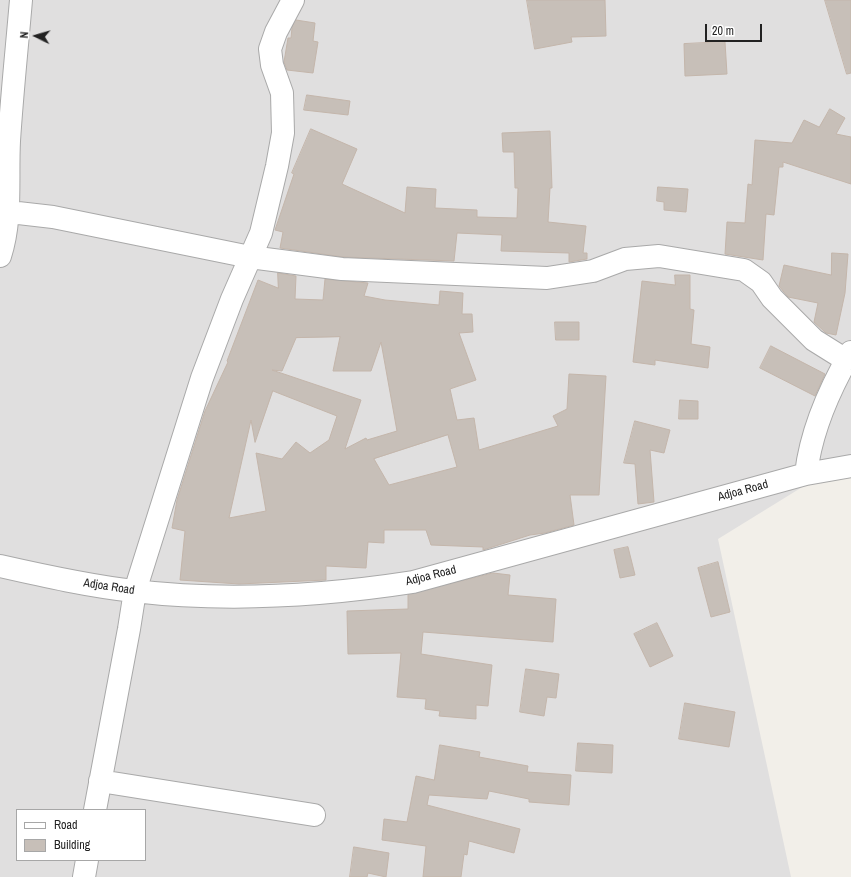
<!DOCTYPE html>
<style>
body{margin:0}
#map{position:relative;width:851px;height:877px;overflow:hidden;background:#f2efe9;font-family:"Archivo Narrow",sans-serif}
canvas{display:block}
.legend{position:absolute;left:16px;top:809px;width:130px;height:52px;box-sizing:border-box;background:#fff;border:1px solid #a7a7a7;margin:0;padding:5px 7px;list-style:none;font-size:12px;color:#222}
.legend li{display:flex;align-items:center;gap:8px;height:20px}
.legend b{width:20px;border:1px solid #a7a7a7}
.north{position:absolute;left:16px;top:16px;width:40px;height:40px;-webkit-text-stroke:3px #fff;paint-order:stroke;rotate:275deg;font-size:11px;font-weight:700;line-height:16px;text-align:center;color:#222}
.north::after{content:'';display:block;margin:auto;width:14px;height:18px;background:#222;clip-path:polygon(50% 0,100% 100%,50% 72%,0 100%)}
.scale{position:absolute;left:705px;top:24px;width:57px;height:18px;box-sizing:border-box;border:2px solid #222;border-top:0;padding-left:5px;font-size:12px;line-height:14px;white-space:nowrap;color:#222;-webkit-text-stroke:3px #fff;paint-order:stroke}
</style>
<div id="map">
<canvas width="851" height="877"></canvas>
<ul class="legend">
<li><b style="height:5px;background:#fff"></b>Road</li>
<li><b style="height:11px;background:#c7bfb8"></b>Building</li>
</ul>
<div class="north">N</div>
<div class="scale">20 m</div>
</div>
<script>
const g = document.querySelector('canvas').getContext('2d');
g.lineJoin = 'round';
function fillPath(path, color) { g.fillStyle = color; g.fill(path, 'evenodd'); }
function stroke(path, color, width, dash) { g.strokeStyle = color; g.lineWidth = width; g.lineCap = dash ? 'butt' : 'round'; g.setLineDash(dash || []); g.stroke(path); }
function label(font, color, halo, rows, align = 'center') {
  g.font = font + ' "Archivo Narrow",sans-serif'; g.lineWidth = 3; g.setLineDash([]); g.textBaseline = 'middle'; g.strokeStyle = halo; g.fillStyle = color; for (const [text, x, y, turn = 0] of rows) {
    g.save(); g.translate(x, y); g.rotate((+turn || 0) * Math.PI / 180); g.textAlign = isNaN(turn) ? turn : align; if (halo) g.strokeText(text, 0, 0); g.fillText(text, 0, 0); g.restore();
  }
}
fillPath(new Path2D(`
 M0 0H851V457L718 539 791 877H0ZM17 810H145V860H17Z`), '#e0dfdf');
const building = new Path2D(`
 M527 0H605L606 36 571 37 572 42 535 49Z
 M825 0H851V73L847 74Z
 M296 20 315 23 313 41 318 42 313 73 287 70 284 62 288 38H291L292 28Z
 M725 42 727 74 685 76 684 44Z
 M307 95 350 101 348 115 304 110Z
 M830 109 845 118 836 134 851 137V184L783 162V167H779L774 215 766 214 763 260 725 254 727 222 745 223 748 184 752 185 755 140 792 143 804 120 819 127Z
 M311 129 357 149 342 184 405 213 407 187 436 189 435 208 477 210V217L517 218 518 188H515L514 152H503L502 133 550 131 552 188H550L548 222 586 226 583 253H587V259L569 262V253L501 251 502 235 457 233 454 261 343 257 280 248 283 232 275 230 294 174 292 173Z
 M658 187 688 189 686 212 664 210V202L657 201Z
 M832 253 848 254 845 293 836 335 826 333 814 322 818 303 788 297 779 286 784 265 831 275Z
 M278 273 296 276 295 299 323 300 325 279 368 283 364 296 385 300 439 305 440 291 463 293 462 314H472L473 332 459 333 476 380 450 389 457 420 474 418 479 450 558 426 553 416 567 409 569 374 606 376 599 495H570L574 525 545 533 530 535 483 550V547L431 545 426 530H384V543L368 542 366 568 326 566V580L239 584 180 580 185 531 172 528 177 500 205 411 228 362 227 361 258 280 278 288ZM340 337 333 371H371L381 342 397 431 367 440 366 438 345 449 361 400 272 370 282 371 296 338ZM273 391 337 416 329 440 310 453 296 442 282 459 256 453 266 511 229 518 251 420 255 442ZM448 435 457 467 389 485 374 459Z
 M675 275H690V309L694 310 691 344 710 347 708 368 655 360V365L633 362 642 281 675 285Z
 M555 322H579V340H556Z
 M771 346 825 374 815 396 760 368Z
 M680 400 698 401V419H679Z
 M635 421 670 430 664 453 650 450 654 502 638 504 635 464 624 463Z
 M628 547 635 575 620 578 614 550Z
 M718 562 730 612 711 617 698 568Z
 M493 573 510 575 508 595 556 599 553 642 423 632 421 654 492 665 488 706 476 705V719L439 716 440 711 425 709 426 699 397 697 401 653 348 654 347 611 408 609V595Z
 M657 623 673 656 650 667 634 634Z
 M526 669 559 674 556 698 547 697 544 716 520 712Z
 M685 703 735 712 729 747 679 739Z
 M578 743 613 745 612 773 576 771Z
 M440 745 480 752 479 757 528 766 527 772 571 775 569 805 529 802V799L489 791 487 799 429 795 427 805 520 829 514 853 469 841 467 855 464 854 461 877H423L426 846 382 840 384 819 407 822 416 776 434 780Z
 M354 847 389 853 386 877 368 873 367 877H350Z`);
fillPath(building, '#c7bfb8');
stroke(building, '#c4b6ab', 1);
const minor = new Path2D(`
 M0 211 53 217 250 257 342 269 547 278 593 271 625 259 659 256 744 270 761 282 772 298 814 340 846 360
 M0 256C12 219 7 180 9 141 12 94 17 47 21 0
 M806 474C811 430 829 390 851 352
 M0 566C44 576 89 586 134 591 227 602 322 596 413 582L806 474 851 466
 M100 781 314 815
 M95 810 129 629 135 591 202 378 232 299 261 233 277 166 283 133 282 93 272 65 270 49 276 32 293 0
 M84 877 87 860`);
stroke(minor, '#a9a9a9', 24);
stroke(minor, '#fff', 22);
label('12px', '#222', '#fff', [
 ["Adjoa Road",743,491,-15],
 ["Adjoa Road",431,576,-14],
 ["Adjoa Road",109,587,9]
]);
</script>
